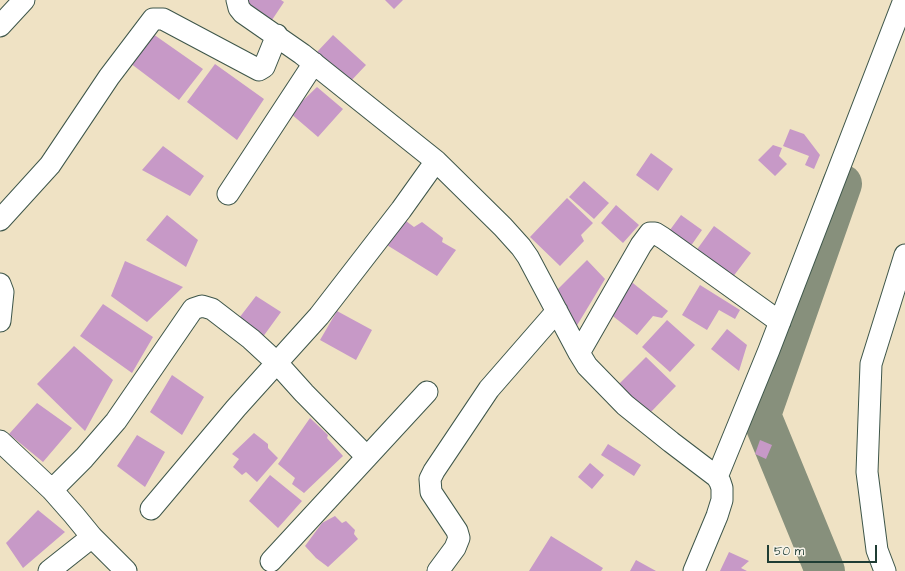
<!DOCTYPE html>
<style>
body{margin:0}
#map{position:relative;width:905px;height:571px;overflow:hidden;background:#efe2c4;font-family:"Architects Daughter",sans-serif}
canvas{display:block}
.scale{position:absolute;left:767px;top:545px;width:110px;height:18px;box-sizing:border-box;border:2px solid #1f3d34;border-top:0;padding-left:5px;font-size:12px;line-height:14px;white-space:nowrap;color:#1f3d34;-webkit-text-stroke:3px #f7f3e8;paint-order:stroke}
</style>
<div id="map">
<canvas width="905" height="571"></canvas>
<div class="scale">50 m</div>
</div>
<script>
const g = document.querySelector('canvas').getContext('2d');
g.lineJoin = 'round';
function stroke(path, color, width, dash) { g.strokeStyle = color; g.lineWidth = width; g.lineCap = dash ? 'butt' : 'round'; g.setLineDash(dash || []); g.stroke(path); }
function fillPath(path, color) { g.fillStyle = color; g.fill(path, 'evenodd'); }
stroke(new Path2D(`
 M825 571 761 415 842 184`), '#87907c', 40);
fillPath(new Path2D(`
 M239 0H281L284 2 270 23Z
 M385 0H403L394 9Z
 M153 34 203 69 179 100 130 63Z
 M333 35 366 65 349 83 317 52Z
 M215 64 264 99 237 140 187 102Z
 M317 87 343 109 318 137 290 113Z
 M790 129 804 134 820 155 814 169 805 165 809 156 783 146Z
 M773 145 782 148 779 156 787 164 775 176 758 160Z
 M163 146 204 176 190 196 142 170Z
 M651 153 673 169 658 191 636 175Z
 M584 181 609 203 594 219 569 197Z
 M567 198 593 223 581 235 584 241 560 266 530 237Z
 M616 205 639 225 623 243 601 223Z
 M167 215 198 240 186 267 146 240Z
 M681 215 702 230 688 250 667 234Z
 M402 218 414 227 422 222 443 238 442 242 456 250 437 276 382 242Z
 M714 226 751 253 729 282 693 255Z
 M587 260 605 279 573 332 556 291Z
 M125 261 183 287 147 322 111 296Z
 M629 280 668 311 662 318 653 316 637 335 605 310Z
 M700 285 740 310 735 319 719 310 707 330 682 315Z
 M256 296 281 312 257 345 236 322Z
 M103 304 153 337 132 373 80 336Z
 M337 311 372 330 356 360 320 340Z
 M667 320 695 345 670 372 642 347Z
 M727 329 747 345 739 371 711 349Z
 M74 346 113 380 85 431 37 384Z
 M646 357 676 386 649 414 619 384Z
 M172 375 204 397 182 435 150 412Z
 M37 403 72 428 43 462 9 434Z
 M310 418 328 435 327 438 343 456 304 493 292 484 295 478 278 464Z
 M254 433 268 444V448L278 458 257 482 246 472 242 475 233 467 239 459 232 454Z
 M137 435 165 452 145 487 117 466Z
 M760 440 772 445 766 459 755 454Z
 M608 444 641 465 634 476 601 455Z
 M590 463 604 475 592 489 578 477Z
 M270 475 302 501 278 528 249 501Z
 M38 510 65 532 23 568 6 543Z
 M335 516 342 523 346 521 355 530 354 534 358 539 328 567 316 558 305 546 322 523Z
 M551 536 603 568 601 571H529Z
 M729 552 749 561 741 568 747 571H720Z
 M636 560 656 571H630Z`), '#c799c7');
const minor = new Path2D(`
 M237 0 239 8 243 13 302 54 436 161 503 227 521 247 528 257 579 353 587 366 625 405 671 442 717 477 720 482 722 488V500L717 516 694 571
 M0 26 24 0
 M228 194 314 63
 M0 220 50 165 109 77 153 19H163L259 70 264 67 277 35
 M0 284 3 292 0 321
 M579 353 641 245 650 233H655L663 238 780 322
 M0 441 52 490 74 515 92 537 126 571
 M717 477 769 350 904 0
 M52 490 84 458 116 421 193 309 202 306 212 309 251 339 277 363 304 393 367 457
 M151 509 236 408 319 316 401 210 436 161
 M271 561 427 392
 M49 571 92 537
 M438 571 455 548 459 538 457 531 431 492 430 479 434 471 489 389 557 311
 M885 571 877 550 867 472 871 364 905 255`);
stroke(minor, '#3e564a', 23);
stroke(minor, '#fff', 21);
</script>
